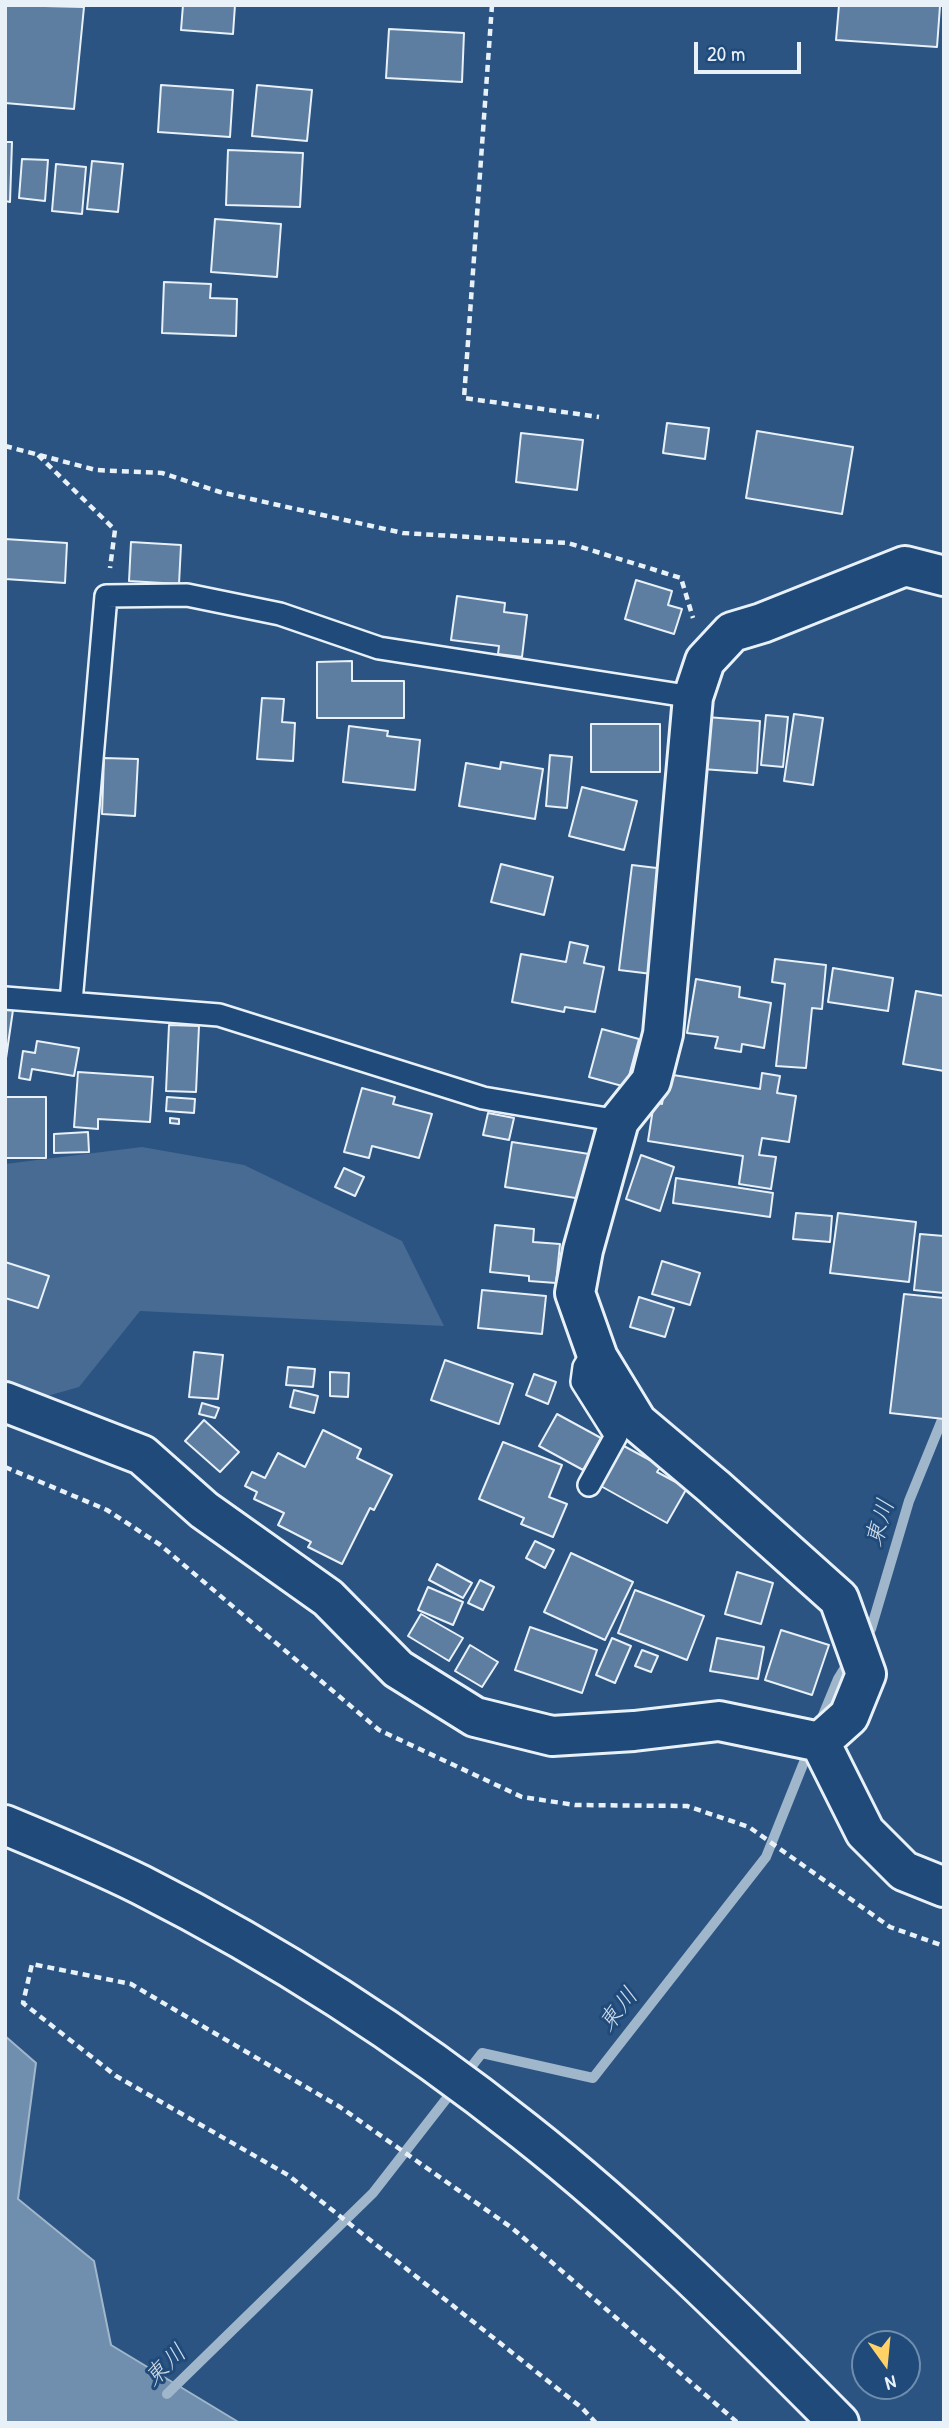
<!DOCTYPE html>
<meta charset="utf-8">
<style>
body{margin:0}
#map{position:relative;width:949px;height:2428px;overflow:hidden;background:#2b5482;font-family:"Patrick Hand",sans-serif}
canvas{display:block}
.frame{position:absolute;inset:0;border:7px solid #e8f1f8;pointer-events:none}
.north{position:absolute;left:851px;top:2330px;width:70px;height:70px;box-sizing:border-box;background:#1f4a7a;border:2px solid #6f8dac;border-radius:50%;rotate:165deg;font-size:19px;font-weight:700;line-height:28px;text-align:center;color:#e8f1f8}
.north::after{content:'';display:block;margin:auto;width:24px;height:32px;background:#ffd166;clip-path:polygon(50% 0,100% 100%,50% 72%,0 100%)}
.scale{position:absolute;left:694px;top:42px;width:107px;height:32px;box-sizing:border-box;border:4px solid #e8f1f8;border-top:0;padding-left:9px;font-size:21px;line-height:24px;white-space:nowrap;color:#e8f1f8;-webkit-text-stroke:5px #1f4a7a;paint-order:stroke}
</style>
<div id="map">
<canvas width="949" height="2428"></canvas>
<div class="frame"></div>
<div class="north">N</div>
<div class="scale">20 m</div>
</div>
<script>
const g = document.querySelector('canvas').getContext('2d');
g.lineJoin = 'round';
function fillPath(path, color) { g.fillStyle = color; g.fill(path, 'evenodd'); }
function stroke(path, color, width, dash) { g.strokeStyle = color; g.lineWidth = width; g.lineCap = dash ? 'butt' : 'round'; g.setLineDash(dash || []); g.stroke(path); }
function label(font, color, halo, rows, align = 'center') {
  g.font = font + ' "Patrick Hand","Klee One",sans-serif'; g.lineWidth = 6; g.setLineDash([]); g.textBaseline = 'middle'; g.strokeStyle = halo; g.fillStyle = color; for (const [text, x, y, turn = 0] of rows) {
    g.save(); g.translate(x, y); g.rotate((+turn || 0) * Math.PI / 180); g.textAlign = isNaN(turn) ? turn : align; if (halo) g.strokeText(text, 0, 0); g.fillText(text, 0, 0); g.restore();
  }
}
fillPath(new Path2D(`
 M142 1147 244 1165 402 1241 444 1326 140 1311 79 1387 5 1408V1164Z`), '#476b93');
const water = new Path2D(`
 M5 2036 36 2063 18 2199 94 2261 111 2345 240 2423H5Z`);
fillPath(water, '#708ead');
stroke(water, '#a0b6cb', 2);
stroke(new Path2D(`
 M864 1639 871 1629 909 1501 944 1415
 M819 1725 838 1679 851 1658
 M167 2394 373 2193 482 2053 593 2078 766 1857 810 1747`), '#a0b6cb', 10);
const building = new Path2D(`
 M5 5 84 7 74 109 5 103Z
 M183 5H235L233 34 181 30Z
 M839 5 940 6 937 47 836 40Z
 M389 29 464 33 462 82 386 78Z
 M161 85 233 90 230 137 158 132Z
 M257 85 312 90 307 141 252 136Z
 M5 142H12L10 202 5 201Z
 M228 150 303 153 300 207 226 205Z
 M22 159 48 160 45 201 19 198Z
 M92 161 123 164 118 212 87 209Z
 M56 164 86 167 82 214 52 211Z
 M215 219 281 224 277 277 211 272Z
 M164 282 211 284 210 298 237 299 236 336 162 333Z
 M667 423 709 428 705 459 663 453Z
 M757 431 853 447 842 514 746 498Z
 M521 433 583 440 577 490 516 482Z
 M5 539 67 543 65 583 5 579Z
 M131 542 181 545 179 584 129 581Z
 M636 580 672 591 668 605 682 609 674 634 625 619Z
 M457 596 505 603 504 612 527 615 522 657 498 654 499 646 451 640Z
 M352 661V681H404V718H317V662Z
 M262 698 284 699 282 722 295 723 293 761 257 759Z
 M794 714 823 718 813 785 784 781Z
 M766 715 788 717 783 767 761 765Z
 M706 717 760 721 757 773 702 769Z
 M591 724H660V772H591Z
 M349 726 388 731 387 736 420 740 415 790 343 782Z
 M550 755 572 757 567 808 546 806Z
 M104 758 138 759 135 816 102 814Z
 M501 762 543 769 535 819 459 806 466 763 500 769Z
 M582 787 637 801 624 850 569 836Z
 M501 864 553 877 544 915 491 902Z
 M632 865 665 869 652 974 619 970Z
 M570 942 588 946 584 963 604 967 595 1012 565 1007 564 1012 512 1002 521 954 566 962Z
 M775 959 826 965 822 1009 812 1008 806 1068 776 1066 785 984 772 982Z
 M833 968 893 978 888 1011 828 1002Z
 M696 979 740 987 739 997 771 1003 764 1048 742 1044 741 1052 715 1048 718 1037 687 1033Z
 M916 991 944 996V1071L903 1064Z
 M5 1009 13 1010 5 1065Z
 M169 1025 199 1026 196 1092 166 1091Z
 M602 1029 639 1039 626 1087 589 1077Z
 M37 1041 79 1048 74 1076 32 1069 30 1080 19 1078 23 1051 35 1053Z
 M78 1072 153 1077 150 1122 98 1119V1129L74 1127Z
 M762 1073 780 1076 777 1093 796 1096 789 1142 762 1138 759 1155 776 1157 771 1189 739 1184 743 1156 648 1141 654 1102 662 1104 667 1074 760 1089Z
 M362 1088 395 1097 393 1104 432 1114 419 1158 372 1146 369 1158 344 1152Z
 M5 1097H46V1158H5Z
 M167 1097 195 1099 194 1113 166 1111Z
 M488 1113 514 1118 509 1140 483 1135Z
 M170 1118 179 1119V1124L170 1123Z
 M88 1132 89 1152 54 1153V1134Z
 M512 1142 589 1154 582 1199 505 1187Z
 M641 1155 674 1167 660 1211 626 1199Z
 M344 1168 364 1177 355 1196 335 1187Z
 M676 1178 773 1193 770 1217 673 1203Z
 M796 1213 832 1216 830 1242 793 1239Z
 M838 1213 916 1222 909 1282 830 1273Z
 M495 1225 534 1229 533 1242 560 1244 556 1283 529 1281V1276L490 1272Z
 M920 1234 944 1236V1293L914 1290Z
 M662 1261 700 1273 690 1305 652 1294Z
 M5 1262 49 1276 38 1308 5 1298Z
 M482 1290 546 1296 542 1334 478 1328Z
 M904 1294 944 1298V1419L890 1413Z
 M639 1297 674 1308 665 1337 630 1327Z
 M194 1352 223 1355 218 1399 189 1397Z
 M445 1360 513 1384 499 1424 431 1400Z
 M288 1367 315 1369 313 1387 286 1385Z
 M330 1372 349 1373 348 1397 330 1396Z
 M534 1374 556 1382 548 1404 526 1395Z
 M294 1390 318 1396 314 1413 290 1407Z
 M202 1403 219 1408 215 1418 199 1414Z
 M557 1414 601 1438 583 1470 539 1446Z
 M204 1420 239 1452 220 1472 185 1441Z
 M323 1430 361 1449 357 1458 392 1475 374 1510 370 1508 342 1564 308 1547 311 1542 278 1525 284 1513 254 1499 257 1492 245 1486 252 1472 265 1478 278 1453 305 1467Z
 M503 1442 562 1465 549 1497 567 1504 553 1537 521 1524 524 1518 479 1499Z
 M622 1445 661 1466 657 1472 687 1488 667 1523 599 1485Z
 M535 1541 554 1550 545 1568 526 1558Z
 M571 1553 633 1582 605 1640 544 1612Z
 M437 1564 472 1583 463 1598 429 1580Z
 M737 1572 773 1583 761 1624 725 1614Z
 M480 1580 494 1587 483 1610 468 1603Z
 M428 1587 463 1602 453 1625 418 1610Z
 M635 1590 704 1616 687 1660 618 1633Z
 M421 1614 463 1638 449 1661 408 1636Z
 M530 1627 597 1650 582 1693 515 1670Z
 M781 1630 829 1645 812 1695 765 1680Z
 M612 1638 631 1646 615 1683 596 1675Z
 M717 1638 764 1647 758 1679 710 1671Z
 M470 1645 498 1662 482 1687 455 1671Z
 M642 1650 658 1656 651 1672 635 1666Z`);
fillPath(building, '#5d7da1');
stroke(building, '#e8f1f8', 2);
const lane = new Path2D(`
 M5 998 219 1015 483 1098 619 1121
 M71 1002 106 596 187 595 280 614 379 648 693 697
 M589 1485 616 1436 582 1382 584 1367 595 1349`);
const street = new Path2D(`
 M5 1402 142 1455 204 1510 328 1598 398 1669 475 1717 552 1736 634 1731 719 1721 820 1742
 M820 1742 849 1716 866 1674 839 1599 714 1487 637 1422 598 1358 575 1293 583 1250 619 1121 651 1081 663 1034 693 697 705 661 732 632 762 623 905 566 944 576
 M820 1742 865 1832 904 1871 944 1887
 M5 1825C51 1844 97 1863 141 1885 275 1953 406 2037 524 2131 637 2220 738 2321 839 2423`);
stroke(lane, '#e8f1f8', 26);
stroke(street, '#e8f1f8', 44);
stroke(new Path2D(`
 M492 5 464 398 599 417
 M5 446 96 470 162 473 220 492 403 533 568 543 681 578 693 618
 M38 455 115 530 110 568
 M5 1467 107 1510 159 1544 379 1730 522 1797 575 1805 687 1806 749 1827 890 1927 944 1946
 M596 2423 582 2408 288 2175 116 2076 23 2003 32 1964 131 1984 340 2107 512 2228 738 2423`), '#e8f1f8', 4.5, [7, 5]);
stroke(lane, '#1f4a7a', 21);
stroke(street, '#1f4a7a', 38);
label('italic 24px', '#d0dde9', '#1f4a7a', [
 ["東川",881,1523,-73],
 ["東川",619,2010,-52],
 ["東川",166,2366,-44]
]);
</script>
